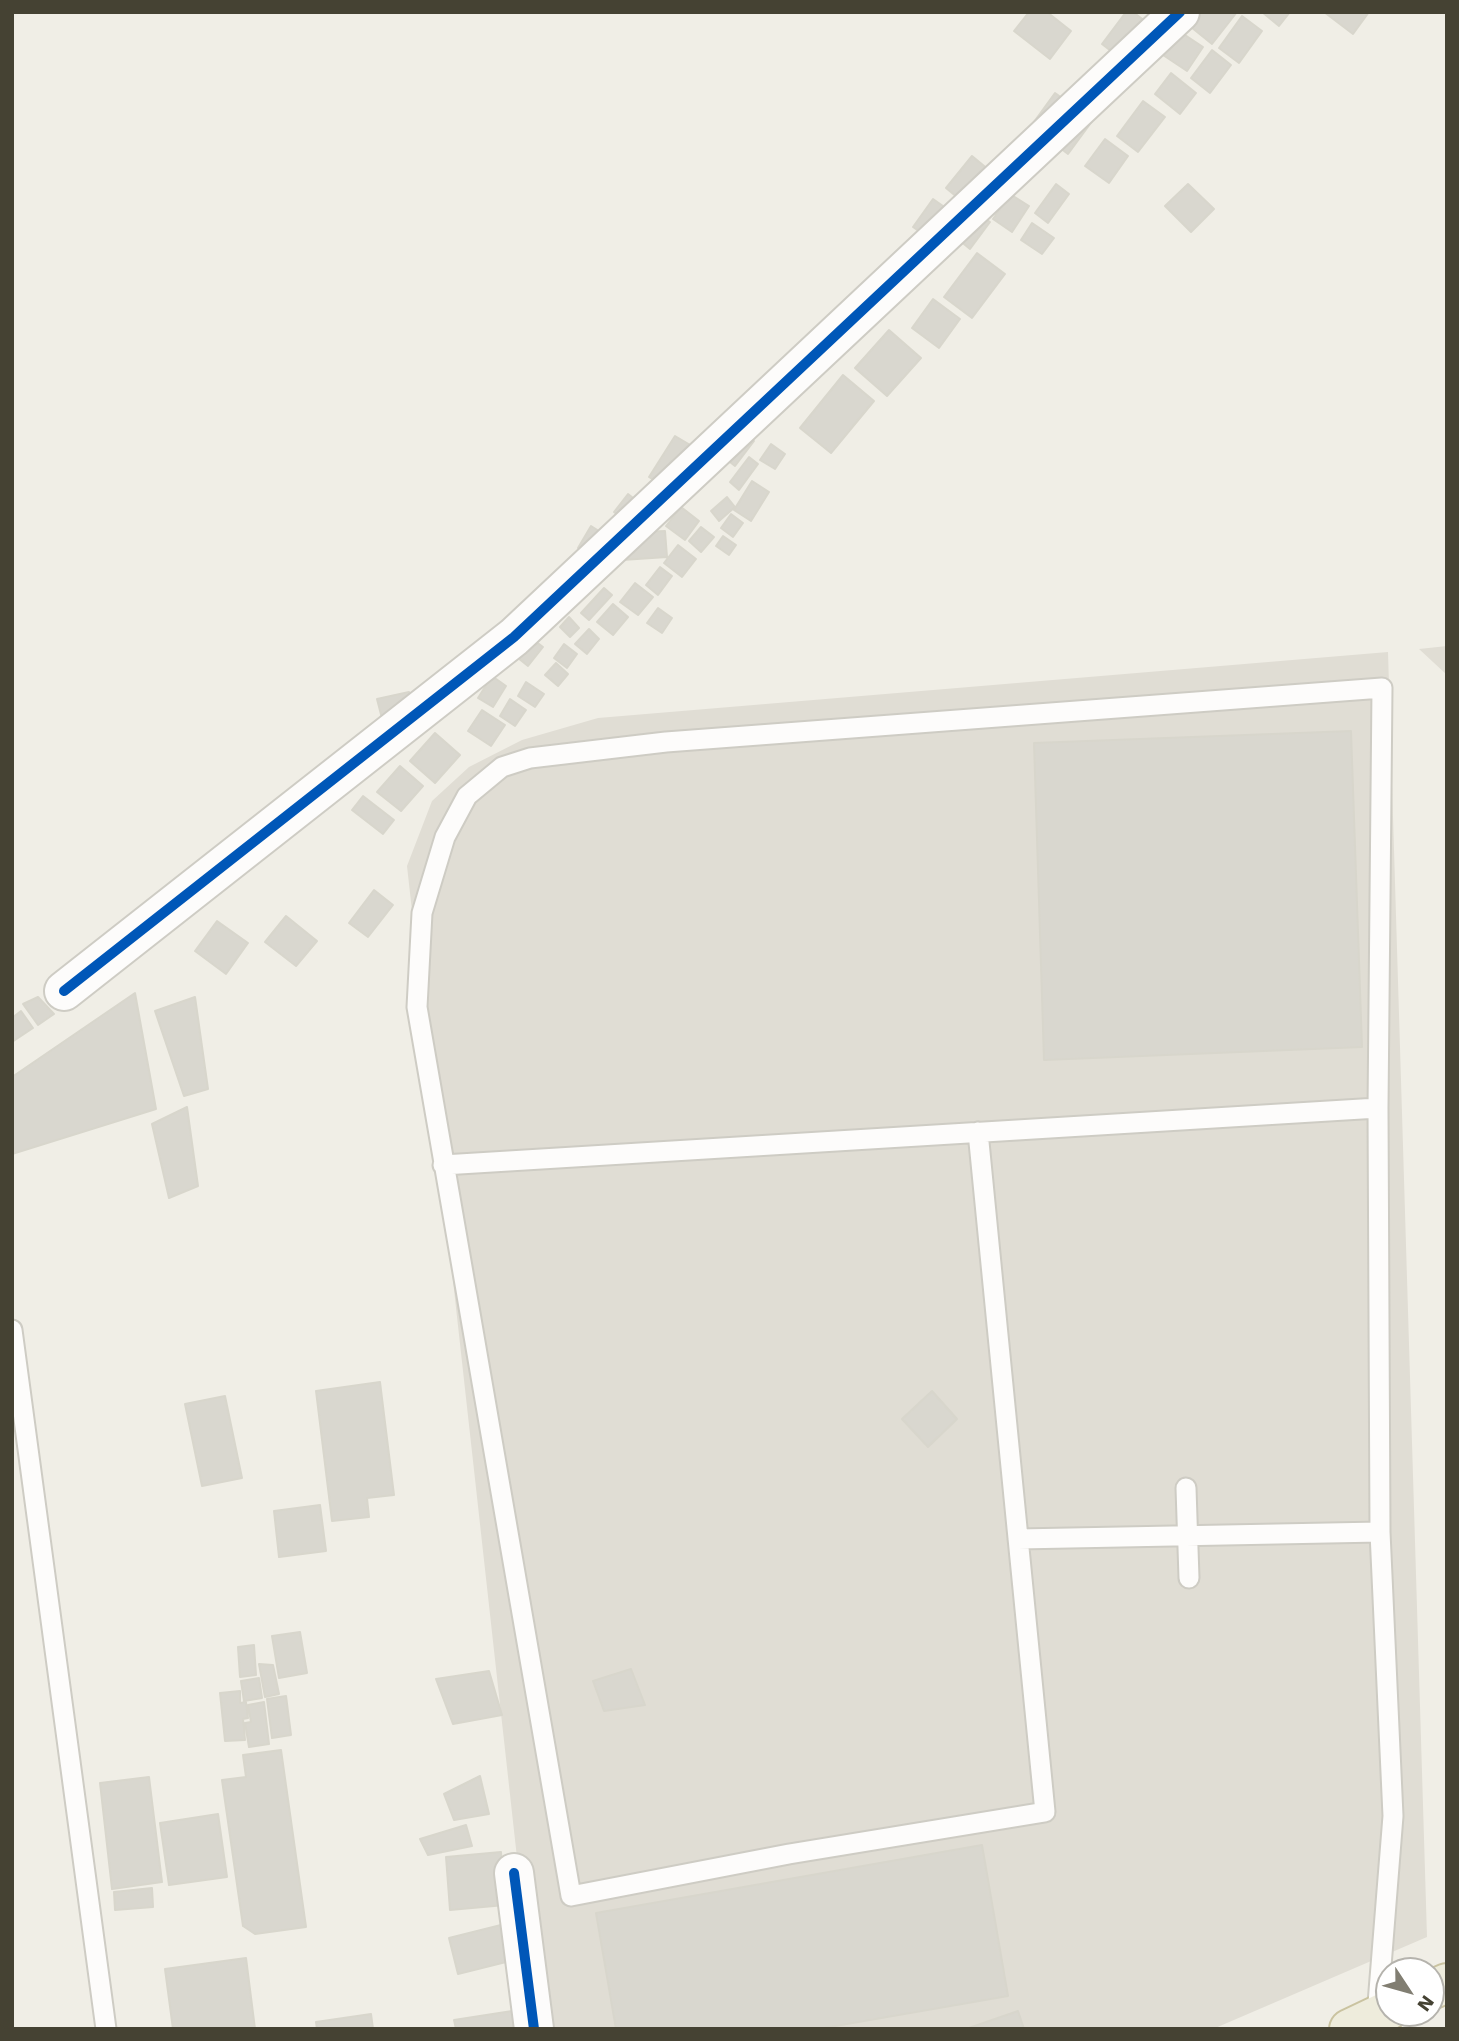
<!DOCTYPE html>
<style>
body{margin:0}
#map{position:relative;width:1459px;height:2041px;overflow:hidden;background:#f0eee6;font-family:"Work Sans",sans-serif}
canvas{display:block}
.frame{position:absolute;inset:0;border:14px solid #454233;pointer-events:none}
.north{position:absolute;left:1375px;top:1957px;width:70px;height:70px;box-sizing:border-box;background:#fff;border:2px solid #b5b3ad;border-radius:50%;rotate:126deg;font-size:19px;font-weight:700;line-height:28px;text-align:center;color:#454233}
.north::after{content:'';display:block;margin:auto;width:24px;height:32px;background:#817e72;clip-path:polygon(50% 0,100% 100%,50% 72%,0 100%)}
</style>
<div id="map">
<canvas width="1459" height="2041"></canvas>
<div class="frame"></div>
<div class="north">N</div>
</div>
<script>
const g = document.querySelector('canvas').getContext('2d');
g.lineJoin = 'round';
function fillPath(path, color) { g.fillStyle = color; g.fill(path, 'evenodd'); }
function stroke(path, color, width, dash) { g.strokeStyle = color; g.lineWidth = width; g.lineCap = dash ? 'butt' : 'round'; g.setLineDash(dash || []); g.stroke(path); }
fillPath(new Path2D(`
 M1447 646V675L1419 649Z
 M1388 652 1427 1937 1213 2029H536L407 866 432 801 469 767 522 740 598 718Z`), '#e0ddd4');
const building = new Path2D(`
 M1029 12H1047L1071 31 1050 59 1014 31Z
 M1126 12H1133L1153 27 1125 62 1102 44Z
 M1195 12H1237L1212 44 1186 23Z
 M1262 12H1290L1279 26Z
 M1324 12H1369L1353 34Z
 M1242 16 1262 31 1239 63 1219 48Z
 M1179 31 1203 47 1187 71 1163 55Z
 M1212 50 1231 65 1210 93 1191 78Z
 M1171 73 1196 93 1180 114 1155 94Z
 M1055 93 1093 120 1068 154 1031 126Z
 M1143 101 1165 117 1138 152 1117 136Z
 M1105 139 1128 156 1109 183 1085 166Z
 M972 156 995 175 969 207 946 188Z
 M1056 184 1069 194 1048 223 1035 213Z
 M1188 184 1214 209 1191 232 1165 206Z
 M1010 194 1029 206 1012 232 993 219Z
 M933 199 960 218 940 246 913 227Z
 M978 214 990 222 970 249 959 240Z
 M1032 223 1054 238 1042 254 1021 240Z
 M977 253 1005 274 972 318 944 297Z
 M933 299 960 319 939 348 912 328Z
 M889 330 921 358 887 396 855 368Z
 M843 375 874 401 831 453 800 428Z
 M740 430 754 441 735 466 720 454Z
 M675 436 697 449 670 490 649 477Z
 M771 444 785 454 775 469 760 460Z
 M749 457 758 464 739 490 730 482Z
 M752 481 769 492 751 521 734 510Z
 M628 494 651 512 636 530 614 512Z
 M727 497 735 507 719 521 711 511Z
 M681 507 699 521 685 540 666 526Z
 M731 514 743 523 733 537 721 528Z
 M591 526 618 543 604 565 578 548Z
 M701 527 714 537 701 552 689 541Z
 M665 531 667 557 622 560 621 533Z
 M723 536 736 545 729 555 716 546Z
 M678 545 696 559 682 577 664 563Z
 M660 567 672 576 658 595 646 585Z
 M635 583 653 597 638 615 620 602Z
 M604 588 612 595 589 620 581 613Z
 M613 604 628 617 613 635 597 622Z
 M658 608 672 618 662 633 647 623Z
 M569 617 579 628 570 637 560 627Z
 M589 629 599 639 587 654 575 644Z
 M522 631 543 647 528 666 508 650Z
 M564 644 577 654 567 668 554 658Z
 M556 663 568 674 558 686 545 675Z
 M492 676 506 686 493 707 478 698Z
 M526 682 544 694 535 707 518 696Z
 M409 692 416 719 384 726 377 699Z
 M510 699 526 710 515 726 500 716Z
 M482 710 505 725 491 746 468 731Z
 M1351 731 1362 1047 1044 1060 1034 743Z
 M435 733 460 755 435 783 410 761Z
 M400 766 423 786 401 811 377 792Z
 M363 796 394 820 383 834 352 810Z
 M374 890 393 905 368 937 349 923Z
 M286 916 317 941 296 966 265 942Z
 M217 921 248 943 226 974 195 951Z
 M135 993 156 1109 12 1154V1077Z
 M38 997 54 1014 38 1025 23 1004Z
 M195 997 208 1089 184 1096 155 1011Z
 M21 1011 33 1028 12 1042V1018Z
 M187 1107 198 1186 169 1198 152 1124Z
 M380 1382 394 1495 367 1498 369 1517 332 1521 316 1391Z
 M932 1391 957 1419 928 1447 902 1419Z
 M225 1396 242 1478 202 1486 185 1404Z
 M320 1505 326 1551 279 1557 274 1511Z
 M300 1632 307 1673 279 1678 272 1636Z
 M254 1645 256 1675 240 1677 238 1647Z
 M259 1664 273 1665 279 1694 265 1697Z
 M631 1669 645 1705 604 1711 593 1681Z
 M489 1671 502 1715 453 1724 436 1679Z
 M259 1678 262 1698 244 1701 241 1681Z
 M240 1691V1703L246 1702 248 1718 243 1719 245 1740 225 1741 220 1693Z
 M286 1696 291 1735 272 1738 267 1699Z
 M264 1702 269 1744 249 1747 245 1723 251 1722 248 1705Z
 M281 1750 306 1927 255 1934 243 1926 222 1780 246 1777 243 1755Z
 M480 1776 489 1814 454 1820 444 1794Z
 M149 1777 162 1882 112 1889 100 1783Z
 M218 1814 227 1877 169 1885 160 1823Z
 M466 1825 472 1846 428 1855 420 1839Z
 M982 1845 1008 1996 818 2029H616L596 1913Z
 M501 1852 505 1905 450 1910 446 1857Z
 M152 1888 153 1907 115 1910 114 1892Z
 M509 1923 518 1959 458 1974 449 1938Z
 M246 1958 255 2029H173L165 1969Z
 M525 2009 528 2029H456L454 2020Z
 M1018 2011 1024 2029H966Z
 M371 2014 373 2029H317L316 2022Z`);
fillPath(building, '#d9d7cf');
stroke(building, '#d8d6cc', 2);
const service = new Path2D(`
 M978 1132 1045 1812 789 1854 571 1896 417 1007 422 913 445 837 467 796 502 767 530 758 666 742 1382 688 1378 1108 1380 1532 1393 1816 1377 2016
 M443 1165 1378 1108
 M12 1330 106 2029
 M1186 1488 1189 1578
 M1018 1539 1380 1532`);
const minor = new Path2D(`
 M64 991 514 637 1180 12
 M514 1873 534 2029`);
const trunk = new Path2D(`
 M1431 1990 1447 1983
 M1349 2029 1389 2010`);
stroke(service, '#ceccc4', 23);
stroke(minor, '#ceccc4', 42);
stroke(trunk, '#cac3a0', 42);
stroke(service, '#fdfcfb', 19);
stroke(minor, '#fdfcfb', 38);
stroke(trunk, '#eeecdc', 38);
stroke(new Path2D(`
 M64 991 514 637 1180 12
 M514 1873 534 2029`), '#0057b8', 10);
</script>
